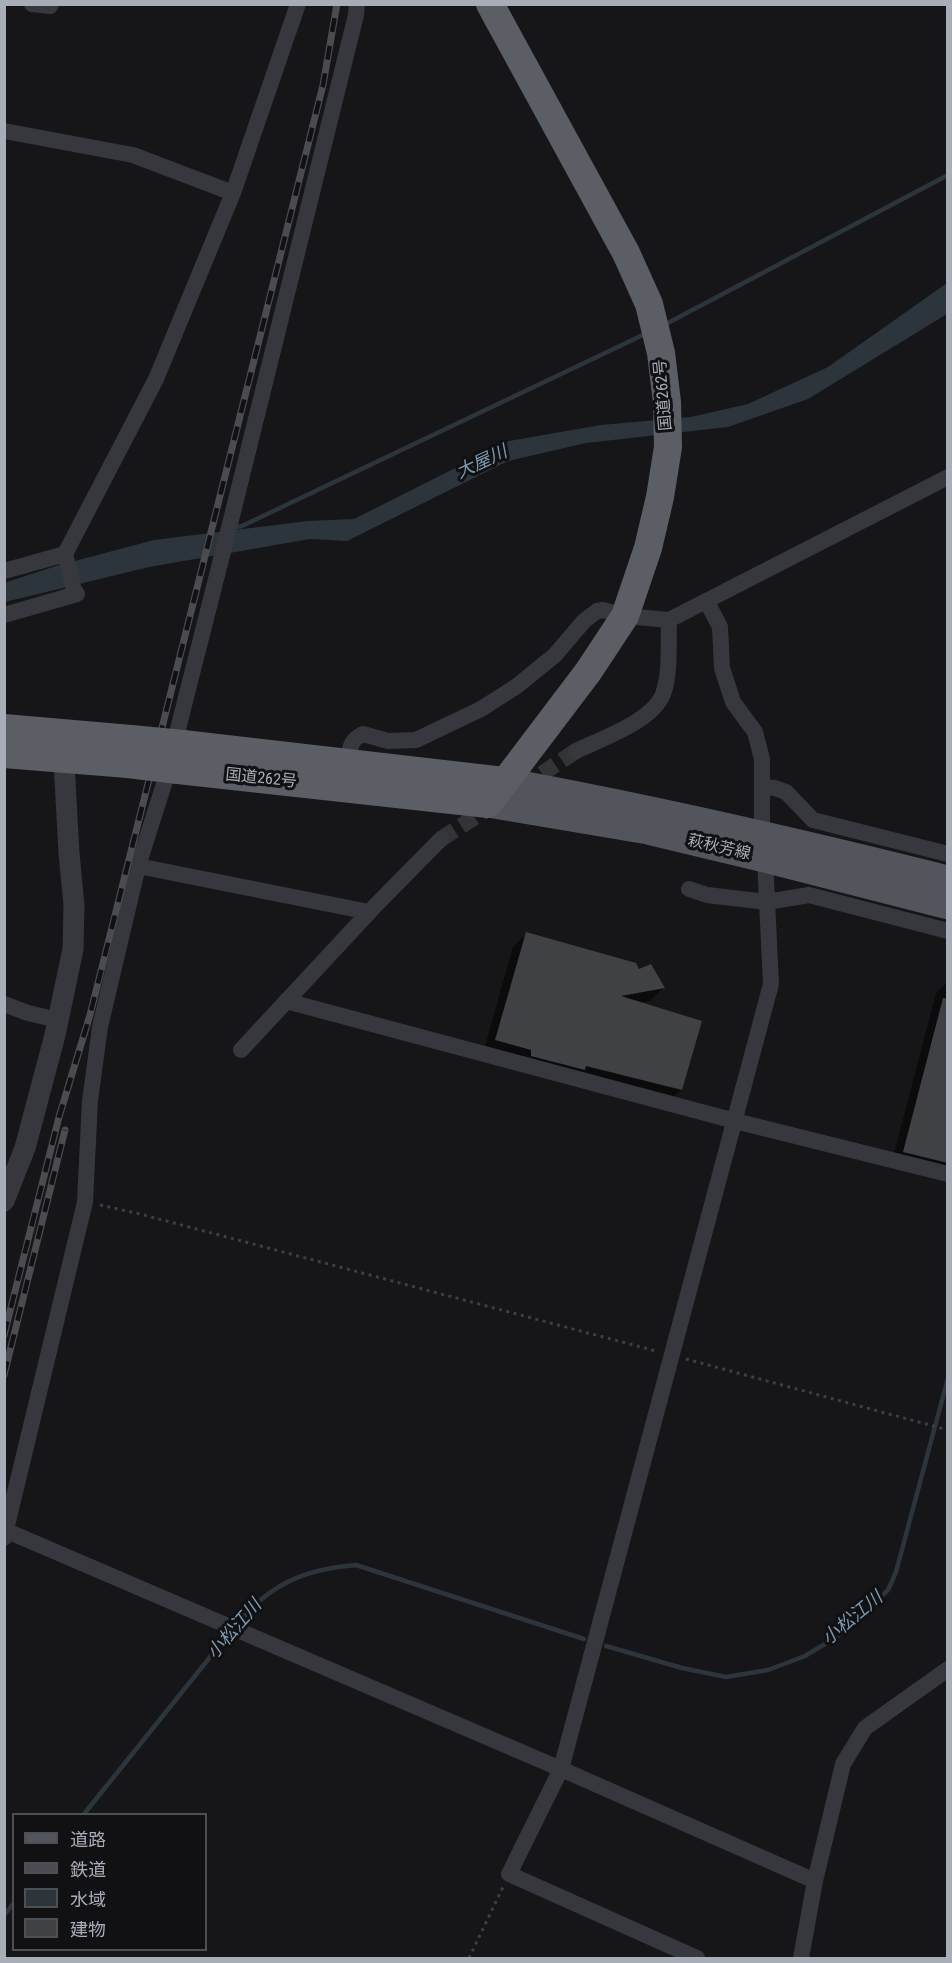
<!DOCTYPE html>
<meta charset="utf-8">
<style>
body{margin:0}
#map{position:relative;width:952px;height:1963px;overflow:hidden;background:#161618;font-family:"Roboto Condensed","Noto Sans JP",sans-serif}
canvas{display:block}
.frame{position:absolute;inset:0;border:6px solid #a8adb8;pointer-events:none}
.legend{position:absolute;left:12px;top:1813px;width:195px;height:138px;box-sizing:border-box;background:#111113;border:2px solid #4d4f55;margin:0;padding:8px 10px;list-style:none;font-size:18px;color:#a8adb8}
.legend li{display:flex;align-items:center;gap:12px;height:30px}
.legend b{width:30px;border:2px solid #4d4f55}
</style>
<div id="map">
<canvas width="952" height="1963"></canvas>
<div class="frame"></div>
<ul class="legend">
<li><b style="height:8px;background:#53555c"></b>道路</li>
<li><b style="height:8px;background:#4a4c52"></b>鉄道</li>
<li><b style="height:16px;background:#2c353c"></b>水域</li>
<li><b style="height:16px;background:#404145"></b>建物</li>
</ul>
</div>
<script>
const g = document.querySelector('canvas').getContext('2d');
g.lineJoin = 'round';
function fillPath(path, color) { g.fillStyle = color; g.fill(path, 'evenodd'); }
function stroke(path, color, width, dash) { g.strokeStyle = color; g.lineWidth = width; g.lineCap = dash ? 'butt' : 'round'; g.setLineDash(dash || []); g.stroke(path); }
function label(font, color, halo, rows, align = 'center') {
  g.font = font + ' "Roboto Condensed","Noto Sans JP",sans-serif'; g.lineWidth = 6; g.setLineDash([]); g.textBaseline = 'middle'; g.strokeStyle = halo; g.fillStyle = color; for (const [text, x, y, turn = 0] of rows) {
    g.save(); g.translate(x, y); g.rotate((+turn || 0) * Math.PI / 180); g.textAlign = isNaN(turn) ? turn : align; if (halo) g.strokeText(text, 0, 0); g.fillText(text, 0, 0); g.restore();
  }
}
fillPath(new Path2D(`
 M947 283V314L808 399 728 427 586 443 508 461 347 541 310 539 149 567 5 602 4 583 56 566 154 540 308 521 354 519 509 441 601 425 691 417 748 404 828 367Z`), '#2c353c');
fillPath(new Path2D(`
 M526 934 639 971 663 988 650 1001 639 1003 700 1022 681 1090 667 1103 483 1053 513 947Z
 M948 981V1181L891 1165 936 993Z`), '#0007');
stroke(new Path2D(`
 M664 325 948 175
 M232 528 242 526 645 334
 M237 1625C269 1584 305 1569 356 1565L584 1639
 M606 1646 682 1668 726 1677 768 1670 805 1656 835 1638 859 1619 888 1590 896 1572 948 1378
 M84 1814 231 1631
 M4 1915 14 1903`), '#2c353c', 4.5);
fillPath(new Path2D(`
 M526 932 636 963 639 969 651 964 665 988 621 996 702 1021 682 1090 586 1066 585 1070 531 1056V1050L495 1040Z
 M943 998 948 999V1163L903 1152Z`), '#404145');
stroke(new Path2D(`
 M522 787 576 751
 M441 839 492 806`), '#333438', 16, [16, 8]);
stroke(new Path2D(`
 M100 1205 140 1214 656 1351
 M686 1359 948 1430
 M469 1958 503 1887`), '#3d3f44', 3, [3, 4.5]);
stroke(new Path2D(`
 M32 4 50 6 51 4
 M4 131 133 155 233 193
 M4 571 65 554
 M4 615 77 594 74 590 65 554 156 379 233 193 298 4
 M576 751C601 739 653 721 663 694 671 672 668 643 669 620
 M348 763C350 750 349 740 363 734L388 741 416 740 481 709 517 686 555 655 584 621 597 611 603 610 625 616 669 620 948 477
 M762 787 775 788 786 792 813 820 948 854
 M138 866 369 912 441 839
 M689 889 707 895 767 902 809 895 948 931
 M286 1001 735 1121 948 1174
 M4 1004 28 1013 58 1020
 M241 1050 373 908
 M7 1531 561 1769 815 1881
 M4 1538 85 1202 90 1101 100 1027 138 866 164 784 230 524 356 15 357 4
 M697 1958 509 1874 561 1769 771 984 765 859 762 833V759L755 732 733 702 722 668 720 627 707 602
 M801 1958 815 1881 843 1764 865 1728 948 1669`), '#37383d', 16);
stroke(new Path2D(`
 M4 1201 25 1148 55 1035 73 949 74 905 69 853 63 744`), '#37383d', 21);
stroke(new Path2D(`
 M504 781C653 808 800 842 948 879
 M488 804 648 831 765 859 948 906`), '#53555c', 27);
stroke(new Path2D(`
 M4 728 131 739
 M183 744 504 781
 M4 754 128 764
 M178 770 488 804 588 672 625 616 648 548 660 497 668 447 667 402 661 353 649 304 626 253 490 4`), '#5b5e65', 28);
const rail = new Path2D(`
 M4 1335 59 1117 90 1015 323 85 337 4
 M4 1375 65 1130`);
stroke(rail, '#4a4c52', 7);
stroke(rail, '#111113', 4.5, [14]);
stroke(new Path2D(`
 M131 739 183 744
 M128 764 178 770`), '#5b5e65', 28);
label('16px', '#a8adb8', '#111113', [
 ["国道262号",664,395,-95],
 ["国道262号",261,779,6],
 ["萩秋芳線",719,848,13]
]);
label('italic 18px', '#7f9bb3', '#111113', [
 ["大屋川",482,463,-25],
 ["小松江川",853,1619,-40],
 ["小松江川",235,1630,-49]
]);
</script>
